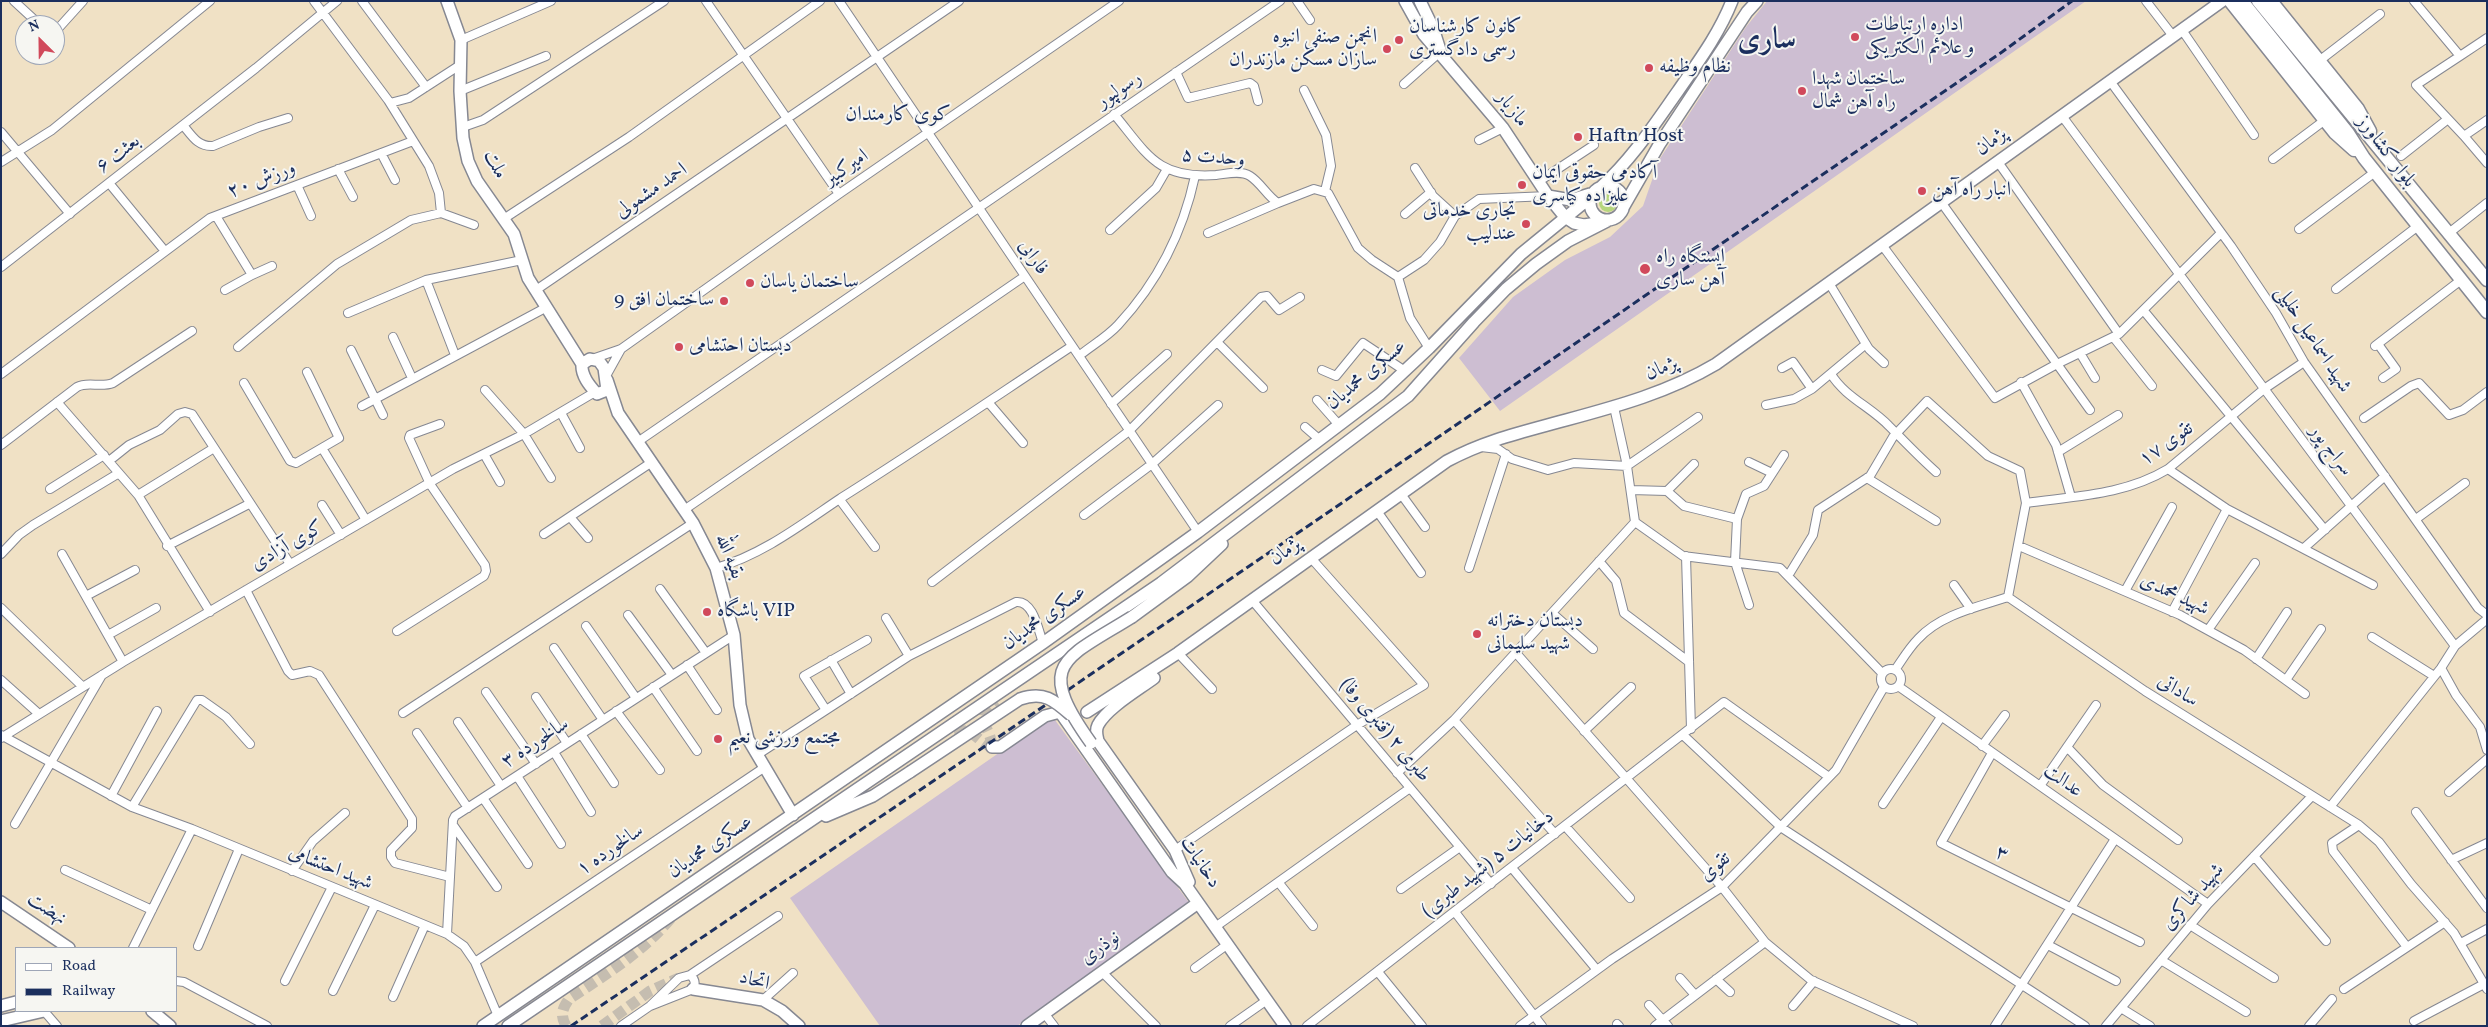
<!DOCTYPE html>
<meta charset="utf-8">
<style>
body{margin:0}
#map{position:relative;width:2488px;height:1027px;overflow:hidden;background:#f0e1c5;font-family:Vollkorn,serif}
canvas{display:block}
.frame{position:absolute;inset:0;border:2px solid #1b2f5e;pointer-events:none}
.legend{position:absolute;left:15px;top:947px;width:162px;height:65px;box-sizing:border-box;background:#f6f6f2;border:1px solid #9ea6b7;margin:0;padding:6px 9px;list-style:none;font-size:15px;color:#1b2f5e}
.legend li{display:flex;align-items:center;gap:10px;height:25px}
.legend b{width:25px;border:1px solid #9ea6b7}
.north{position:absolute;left:15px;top:15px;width:50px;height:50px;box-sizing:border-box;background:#f6f6f2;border:1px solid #9ea6b7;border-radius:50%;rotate:337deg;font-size:14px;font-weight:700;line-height:20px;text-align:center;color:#1b2f5e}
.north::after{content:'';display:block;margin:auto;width:18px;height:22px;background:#d1495b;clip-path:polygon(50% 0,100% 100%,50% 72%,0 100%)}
</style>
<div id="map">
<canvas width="2488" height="1027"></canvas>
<div class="frame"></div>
<ul class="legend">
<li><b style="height:6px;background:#fff"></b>Road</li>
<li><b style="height:6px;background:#1b2f5e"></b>Railway</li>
</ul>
<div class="north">N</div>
</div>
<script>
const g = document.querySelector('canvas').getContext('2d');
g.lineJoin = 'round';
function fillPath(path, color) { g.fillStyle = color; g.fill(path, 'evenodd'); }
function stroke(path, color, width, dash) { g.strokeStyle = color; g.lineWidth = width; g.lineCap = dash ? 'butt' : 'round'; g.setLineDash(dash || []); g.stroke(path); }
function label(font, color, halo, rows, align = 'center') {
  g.font = font + ' Vollkorn,Amiri,serif'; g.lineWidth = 4; g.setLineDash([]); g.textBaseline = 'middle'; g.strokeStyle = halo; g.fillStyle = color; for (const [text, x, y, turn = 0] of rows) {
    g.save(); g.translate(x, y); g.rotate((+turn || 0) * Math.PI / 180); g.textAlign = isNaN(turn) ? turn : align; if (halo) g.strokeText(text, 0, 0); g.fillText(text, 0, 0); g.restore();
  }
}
fillPath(new Path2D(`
 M1767 1H2086L1500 411 1459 358 1513 297 1565 260 1610 237 1643 206 1659 160 1746 27Z
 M1052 716 1190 904 1017 1026H880L790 898Z`), '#cdbed2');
fillPath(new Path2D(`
 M1599 203a9 9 0 1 1 18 0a9 9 0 1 1-18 0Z`), '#b6d67d');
stroke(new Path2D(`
 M954 731C975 728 975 740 992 747
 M992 747C991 724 969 719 997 701
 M566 1026C560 1015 562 1009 569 999 605 975 643 952 671 918
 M602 1026 650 991 679 978`), '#c5bdb0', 11, [11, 5.5]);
const street = new Path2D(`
 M14 1 40 25
 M314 1 388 100 429 166 439 193 441 213 474 225
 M362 1 426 87
 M706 1 839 194
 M839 1 1198 532
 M1297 1 1310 20
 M2146 1 2173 36
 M2414 1 2460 56 2416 85 2464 136
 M2182 30 2254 135
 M55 32 83 1
 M461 40 551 1
 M2460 56 2487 38
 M2319 61 2380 14
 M1176 72 1188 98 1250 83 1254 86 1258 101
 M2110 81 2231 246 2276 313 2304 362 2478 608 2487 615
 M1404 84 1440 52
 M1304 90 1326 135 1331 166 1325 191
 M460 91 546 56
 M390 103 409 98 460 65
 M1114 114C1148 155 1157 179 1216 175 1226 174 1241 170 1250 176 1261 183 1267 196 1278 203L1314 189 1328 193 1358 248 1372 260 1398 277
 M2062 116 2455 646
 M2487 120 2464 136 2487 163
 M183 125C192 136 198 147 213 146L259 127 288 118
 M463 127 483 120 664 1
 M1 132 70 214
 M1479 140 1503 128
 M381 153 395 180
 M2401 156 2448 119
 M2273 159 2325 120
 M1 162 52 130 210 1
 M1998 162 2119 334
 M1415 168 1433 196 1455 216
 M338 169 353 197
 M1538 182 1594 145
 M109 183 164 250
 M297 185 311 216
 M1941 202 2090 410
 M1405 214 1431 192
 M216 216 252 275 225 290
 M505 218 629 137 820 1
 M2299 229 2375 172
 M1110 230 1156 188 1167 169
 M1208 233 1278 203
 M2449 233 2487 203
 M1882 245 1995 398 2057 364 2119 334 2221 233
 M1 267 256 68 337 1
 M252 275 272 266
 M426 280 455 355
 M1829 283 1869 349 1884 363
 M2336 289 2418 226
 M536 290 959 1
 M2144 311 2325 530
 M348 313 426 280 522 260
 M393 337 412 378
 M2114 338 2152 386
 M1217 342 1263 388
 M2378 344 2396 369 2383 378
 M2375 346 2461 280
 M238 347 337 264 411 220 441 213
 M1429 348 1410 318 1398 277 1424 260 1440 242 1455 216 1479 199 1548 196
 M351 350 383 415
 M2080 353 2095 378
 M1079 356C1091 346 1107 337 1118 325 1157 283 1183 232 1195 176
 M592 359 621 349 839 194 1119 1
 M1782 368 1793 362 1812 389
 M1322 370 1336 376 1363 343 1405 371
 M1 374 210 218 413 141
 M1831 374C1845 397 1871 407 1889 426 1904 441 1919 457 1936 472
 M606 376 621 349
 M2021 382 2056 445 2071 497
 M244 383 290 461 296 463 339 438 307 372
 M485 390 524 434 551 478
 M1317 400 1339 425
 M57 402 138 495 210 612
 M988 402 1023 443
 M1111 404 1167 354
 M1766 405 1794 399 1812 389 1866 344
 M362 406 547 307
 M1614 407 1627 466 1635 522 1683 556 1780 568 1882 673
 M561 413 580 448
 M2364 418 2411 386 2419 383 2449 415 2463 410 2487 392
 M1305 427 1320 440
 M639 441 1280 1
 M1 445 77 387C88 381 100 388 113 383L192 331
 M1481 447 1498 449 1512 459 1548 470 1574 463 1627 466 1698 417
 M322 448 366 520
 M2058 452 2118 415
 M484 454 500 482
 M109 461 129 445 160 430 178 414 185 412 192 414 290 564
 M1749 462 1772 473
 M2168 469 2227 509 2373 585
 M1867 478 1936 521
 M50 489 104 455
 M1631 490 1667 491 1684 506 1737 519
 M1667 491 1694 464
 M1401 494 1425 527
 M138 495 214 448
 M840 500 875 547
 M2026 503C2075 496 2125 495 2168 469L2264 389 2304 362
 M322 505 341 535
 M684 510 1025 276
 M1377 511 1421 573
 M1084 515 1152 464 1218 405
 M570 517 588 538
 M2416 519 2465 483
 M544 534 652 462
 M167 546 249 504
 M2019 546 2180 615 2244 650 2305 694
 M2304 548 2385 476
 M1 554 19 535 33 525 119 473
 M62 554 123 662
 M1686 556 1691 729
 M1599 561 1616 581 1624 613 1689 662
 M716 568C762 555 802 524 841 498 919 449 995 397 1072 346
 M1469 568 1506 454
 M1788 576 1813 535 1818 510 1870 476 1893 437 1927 401 1988 456 2020 471 2026 503 2008 597 2145 691 2359 825 2379 842 2411 884 2454 933 2487 989
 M932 582 1129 431 1261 297 1267 296 1279 310 1300 297
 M1954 585 1971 609
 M660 589 706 653
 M246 590 288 671 292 675 310 671 319 675 412 819V828L391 850V857L395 863 450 877
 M2125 591 2172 507
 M86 596 135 570
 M1252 600 1491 884
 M1749 605 1735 562 1737 519 1746 494 1764 486 1784 455
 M1 608 82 686
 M2172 612 2227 509
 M1552 613 1593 649
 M628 615 672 675
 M886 618 909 656
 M586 626 636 698
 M2208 630 2255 563
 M397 631 484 576 486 571 485 565 430 484 409 438 410 435 440 424
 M108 635 156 608
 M2372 637 2434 676
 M554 648 603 720
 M1178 653 1212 689
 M1516 653 1722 887 1765 942 1811 980 1913 1026
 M2256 659 2287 612
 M831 660 851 694
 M687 665 717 710
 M2441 668 2456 695 2480 727 2487 750
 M1881 679a10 10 0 1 1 20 0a10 10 0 1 1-20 0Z
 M1895 670C1902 660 1909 648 1918 639 1941 614 1978 607 2008 597
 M1 680 39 714
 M2286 680 2321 629
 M1898 686 2208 904
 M653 687 697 751
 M486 692 536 764
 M536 697 567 743
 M826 710 804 676 867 640
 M616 711 660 770
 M403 713 693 523
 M1454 720 1555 834
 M458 722 501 786
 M1584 731 1631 687
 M417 733 468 808
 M581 734 614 783
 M1 735 132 807 192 829 447 934 464 946 475 962 498 1016
 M1683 735 1782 828 2085 1026
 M1 738 123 662 453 469 524 434 595 392
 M1982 746 2005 715
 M2067 747 2103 785 2178 840
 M554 752 591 812
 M1992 753 1941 843 2140 942
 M757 755 909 656 1016 602C1033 600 1038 629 1043 643
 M1397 773 1454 720 1635 522
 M517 776 561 844
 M2040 786 2096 705
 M2449 792 2487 759
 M111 796 157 711
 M483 798 528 864
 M1883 804 1941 717
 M132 807 197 700H202L226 717 250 744
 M2330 807 2441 668 2455 646 2487 619
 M2416 812 2487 908
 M15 824 102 675
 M453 825 497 887
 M2359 825 2332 843 2333 851 2407 947
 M1565 826 1630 898
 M1175 850 1357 725 1424 685 1311 558
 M2254 856 2326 941
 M2451 860 2487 843
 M1512 868 1597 970
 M65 870 152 910
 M292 871 313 841 345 813
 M1279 883 1313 926
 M1401 889 1460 847
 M1455 912 1542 1026
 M1218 925 1410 788
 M2190 925 2274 978
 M447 934 453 820 455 816 734 635
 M2461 943 2487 929
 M2048 945 2116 981
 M198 946 239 849
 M133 948 192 829
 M2161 960 2246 1012
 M475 962 765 767
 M1195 968 1228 944
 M1102 972 1156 1026
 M1378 972 1422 1026
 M690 975 778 916
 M1680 978 1695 995
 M1716 979 1730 992
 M176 981 184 982 267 1026
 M285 981 332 887
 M2344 989 2445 922
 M333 991 375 905
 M393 997 425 925
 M763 1000 793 973
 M1649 1005 1668 1026
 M1793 1006 1814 981
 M2121 1008 2150 1026
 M44 1011 57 1026
 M1044 1013 1054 1026
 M2414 1021 2484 984
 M1617 1024 1619 1026
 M621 1026 650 1006 679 978 690 975C695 979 696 983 693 989L650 1006
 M1230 1026 1267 1000
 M1307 1026 1724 702 1829 777
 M1520 1026 1612 959 1722 887 1836 770 1884 687
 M1655 1026 1765 942
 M1995 1026 2115 839
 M2106 1026 2208 904 2312 796
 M2309 1026 2332 999`);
const secondary = new Path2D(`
 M447 1 461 40 460 91 463 138 468 161 477 181 514 234 528 278 582 364
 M1405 1 1424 35 1503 128 1548 196 1565 217 1574 223 1584 225 1597 223
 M1420 1 1433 28 1440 50
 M1590 203a17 17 0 1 1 34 0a17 17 0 1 1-34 0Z
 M1601 187C1632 159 1654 125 1678 91 1698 62 1719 34 1732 1
 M1548 196 1571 200 1590 194
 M1624 206 1659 145 1747 12 1757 1
 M590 359 599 361 604 368 607 390 597 394C590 386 581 376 582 364Z
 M607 380 618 413 693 523 716 568 734 635 740 705 748 739 793 815
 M1132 617 1188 576 1222 544
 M1154 678C1138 690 1107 708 1098 725 1095 731 1097 735 1098 741L1175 850 1189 882
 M1087 712 1178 653 1447 461C1486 440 1523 432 1566 420 1618 406 1669 392 1716 364L2222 1
 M992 747H1000L1045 716 1060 712 1172 872 1186 885
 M826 816 873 796 910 772
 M1182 880 1285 1026
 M1 902 69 948
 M693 989 763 1000 782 1011 799 1026
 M1 1006 16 1002
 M152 1011 170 1026
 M1 1021 44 1011
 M483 1026 1043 643 1198 532 1380 394 1429 348 1521 254 1592 196
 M508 1026 1161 583 1408 396 1474 322 1506 289 1536 264 1568 241 1609 220
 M1027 1026 1198 903`);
const primary = new Path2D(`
 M2230 1 2335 133 2354 150
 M2242 1 2348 133 2364 158 2487 312
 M2258 1 2487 280
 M2271 1 2358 109 2370 131`);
stroke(street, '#868892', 10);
stroke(secondary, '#868892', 14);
stroke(primary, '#868892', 15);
stroke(street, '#fff', 8);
stroke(secondary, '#fff', 11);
stroke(primary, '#fff', 12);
stroke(new Path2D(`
 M571 1026 1062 694 2002 52 2072 1`), '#1b2f5e', 3, [8, 4]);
const secondaryBridge = new Path2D(`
 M1091 743C1034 663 1063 660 1132 617
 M910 772 1020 699C1044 691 1054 700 1071 715`);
stroke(secondaryBridge, '#868892', 14, []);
stroke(secondaryBridge, '#fff', 11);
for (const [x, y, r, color] of [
 [1855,37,5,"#d1495b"],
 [1399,40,5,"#d1495b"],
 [1387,49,5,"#d1495b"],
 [1649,68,5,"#d1495b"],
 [1802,91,5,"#d1495b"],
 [1578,137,5,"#d1495b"],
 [1522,185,5,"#d1495b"],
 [1922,191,5,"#d1495b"],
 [1526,224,5,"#d1495b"],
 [1645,269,6,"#d1495b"],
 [750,283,5,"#d1495b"],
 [724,301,5,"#d1495b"],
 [679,347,5,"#d1495b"],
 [707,612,5,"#d1495b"],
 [1477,634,5,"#d1495b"],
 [718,739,5,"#d1495b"]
]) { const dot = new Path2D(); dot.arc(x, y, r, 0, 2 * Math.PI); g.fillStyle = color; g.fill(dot); stroke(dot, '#f6f6f2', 2); }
label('20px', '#1b2f5e', '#f6f6f2', [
 ["اداره ارتباطات",1865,26],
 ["و علائم الکتریکی",1865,49],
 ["کانون کارشناسان",1409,28],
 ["رسمی دادگستری",1409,51],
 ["انجمن صنفی انبوه",1377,38,"right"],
 ["سازان مسکن مازندران",1377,61,"right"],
 ["نظام وظیفه",1659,68],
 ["ساختمان شهدا",1812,80],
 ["راه آهن شمال",1812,103],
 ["Haftn Host",1588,137],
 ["آکادمی حقوقی ایمان",1532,174],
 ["علیزاده کیاسری",1532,197],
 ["انبار راه آهن",1932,191],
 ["تجاری خدماتی",1516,212,"right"],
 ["عندلیب",1516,235,"right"],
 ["ایستگاه راه",1656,258],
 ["آهن ساری",1656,281],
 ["ساختمان یاسان",760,283],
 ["ساختمان افق 9",714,301,"right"],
 ["دبستان احتشامی",689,347],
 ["باشگاه VIP",717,612],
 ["دبستان دخترانه",1487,622],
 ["شهید سلیمانی",1487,645],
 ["مجتمع ورزشی نعیم",728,739]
], 'left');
label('20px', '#1b2f5e', '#f6f6f2', [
 ["رسولپور",1120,91,-34],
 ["مازیار",1511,110,53],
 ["پژمان",1992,143,-36],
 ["بلوار کشاورز",2385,152,53],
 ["بعثت ۶",119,155,-38],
 ["وحدت ۵",1213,159,5],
 ["ملت",494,165,64],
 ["امیرکبیر",847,169,-35],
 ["ورزش ۲۰",262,181,-21],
 ["احمد مشمولی",652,192,-34],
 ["فارابی",1032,258,56],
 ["شهید اسماعیل خلیلی",2312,340,57],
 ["پژمان",1662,370,-22],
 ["عسکری محمدیان",1367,376,-40],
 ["تقوی ۱۷",2167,445,-35],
 ["سراج پور",2330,451,53],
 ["کوی آزادی",288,547,-30],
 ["پژمان",1286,553,-35],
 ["بقیه الله",728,557,68],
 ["شهید محمدی",2174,596,25],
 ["عسکری محمدیان",1045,619,-35],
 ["ساداتی",2177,692,32],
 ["طبری ۲ (قنبری وفا)",1384,731,50],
 ["سالخورده ۳",536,744,-33],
 ["عدالت",2062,782,35],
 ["عسکری محمدیان",711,848,-34],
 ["سالخورده ۱",611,851,-34],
 ["۳",2001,855,26],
 ["دخانیات",1199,863,56],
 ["دخانیات ۵ (شهید طبری)",1489,865,-38],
 ["تقوی",1716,868,-41],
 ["شهید احتشامی",330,869,22],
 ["شهید شاکری",2194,898,-48],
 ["نهضت",46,910,34],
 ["نوذری",1101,949,-36],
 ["اتحاد",754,982,14]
]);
label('21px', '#1b2f5e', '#f6f6f2', [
 ["کوی کارمندان",898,116]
]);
label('bold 30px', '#1b2f5e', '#f6f6f2', [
 ["ساری",1767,42]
]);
</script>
